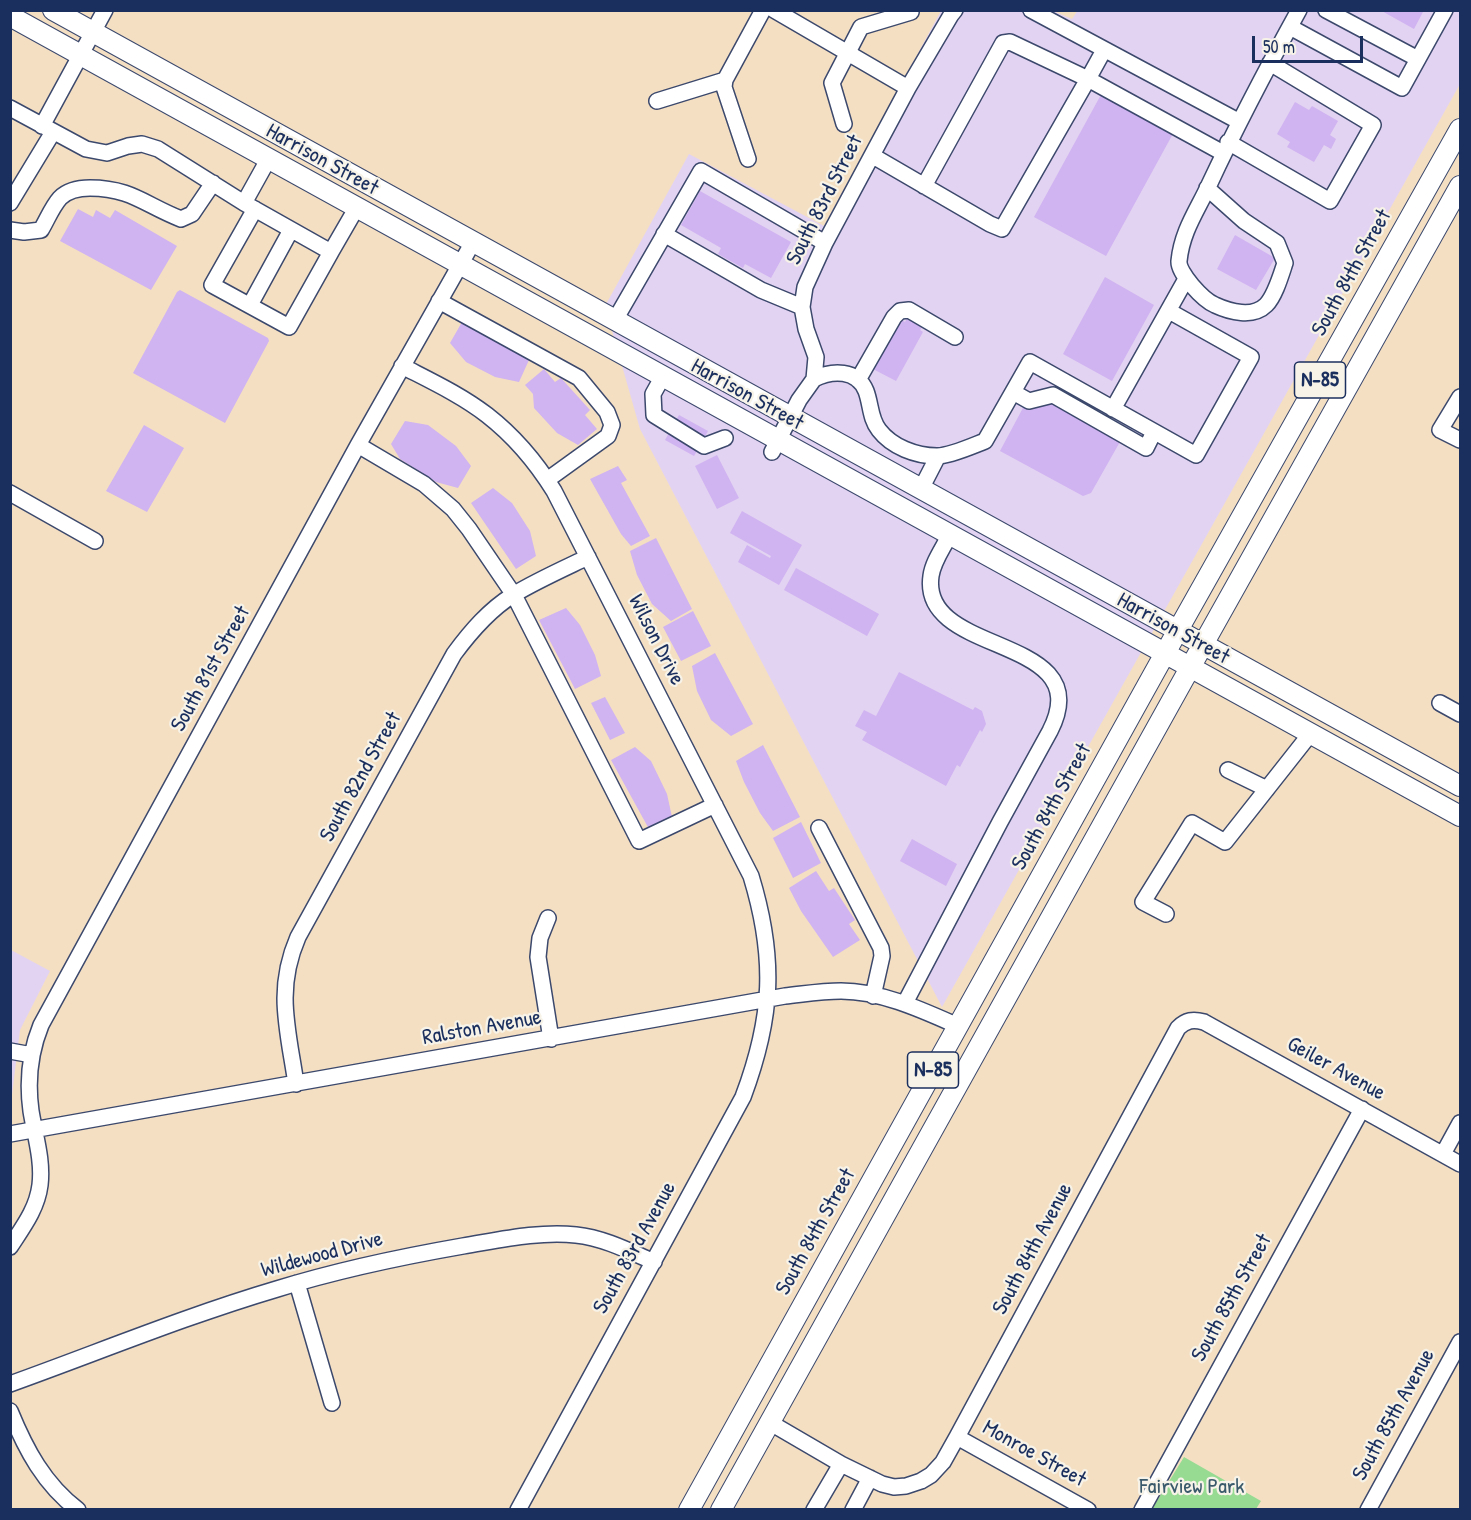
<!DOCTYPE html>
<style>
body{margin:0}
#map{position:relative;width:1471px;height:1520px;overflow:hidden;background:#f4dfc3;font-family:"Patrick Hand",sans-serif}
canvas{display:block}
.frame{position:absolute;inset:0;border:12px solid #1b2f5e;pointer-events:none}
.scale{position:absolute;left:1252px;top:36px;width:111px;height:27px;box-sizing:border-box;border:3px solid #1b2f5e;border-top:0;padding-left:8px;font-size:18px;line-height:21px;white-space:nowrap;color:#1b2f5e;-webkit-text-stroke:4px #f7f3e8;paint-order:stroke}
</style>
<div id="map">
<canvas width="1471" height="1520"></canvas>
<div class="frame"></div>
<div class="scale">50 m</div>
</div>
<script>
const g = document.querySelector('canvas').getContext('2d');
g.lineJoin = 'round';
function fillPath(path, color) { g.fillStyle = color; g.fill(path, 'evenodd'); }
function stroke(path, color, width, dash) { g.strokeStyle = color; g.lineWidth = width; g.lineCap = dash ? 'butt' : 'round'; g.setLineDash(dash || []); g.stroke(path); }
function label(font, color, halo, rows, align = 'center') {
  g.font = font + ' "Patrick Hand",sans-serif'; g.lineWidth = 4.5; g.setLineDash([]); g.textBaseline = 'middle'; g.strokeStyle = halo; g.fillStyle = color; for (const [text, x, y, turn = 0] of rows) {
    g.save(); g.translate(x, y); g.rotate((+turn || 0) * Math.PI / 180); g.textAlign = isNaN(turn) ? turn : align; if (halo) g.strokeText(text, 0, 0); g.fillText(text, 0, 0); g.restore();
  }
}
fillPath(new Path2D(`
 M1078 10 1460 11V84L942 1007 640 429 605 306 689 154 824 226 941 11H1053L1072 19Z
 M11 950 50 971 20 1030 11 1103Z`), '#e3d3f2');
fillPath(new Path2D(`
 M1184 1457 1261 1501 1256 1509H1152Z`), '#97db93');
fillPath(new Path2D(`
 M1380 10H1424L1414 29Z
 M1103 91 1175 130 1106 256 1034 217Z
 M1295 102 1309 110 1312 106 1338 121 1330 135 1336 139 1331 149 1324 145 1314 162 1287 147 1290 142 1277 134Z
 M700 191 791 242 771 278 745 264 743 268 718 254 721 248 681 225Z
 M78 209 93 217 96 210 110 218 115 210 177 246 151 290 60 241Z
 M1235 235 1275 258 1256 290 1217 269Z
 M1105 277 1154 305 1112 381 1063 354Z
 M180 290 268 338 269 341 225 423 133 373 177 292Z
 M909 315 924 324 920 330 923 332 896 381 871 368 900 319 905 322Z
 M462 322 529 360 519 382 495 377 466 362 450 343Z
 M544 369 555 382 561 378 590 410 585 415 597 429 578 445 557 433 534 408 533 394 525 385Z
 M1045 388 1048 400 1121 440 1091 493 1083 496 1000 451 1024 406 1036 403 1033 391Z
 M679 415 708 431 694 456 665 440Z
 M405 421 428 425 456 446 471 466 458 488 436 482 400 459 391 444Z
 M144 425 184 448 147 512 106 491Z
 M717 455 739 498 717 509 695 466Z
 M618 466 627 480 621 483 650 536 631 546 621 534 590 479Z
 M493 488 512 503 530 531 536 556 516 569 471 503Z
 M742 511 802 545 779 585 738 562 747 545 770 558 771 556 730 533Z
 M656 538 692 609 671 621 652 604 637 575 630 551Z
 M796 568 879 614 867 636 784 590Z
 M566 608 580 625 595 655 601 676 575 689 539 620Z
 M693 611 711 646 681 661 663 627Z
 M715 653 753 724 731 736 711 720 697 691 692 666Z
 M899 672 973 710 975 707 982 711 986 724 982 732 980 730 960 767 957 765 946 786 862 740 867 732 855 726 864 710 876 716Z
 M605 697 625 733 610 740 591 703Z
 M763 745 800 817 773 831 760 813 744 782 736 761Z
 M635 747 651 761 667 794 672 817 649 829 611 760Z
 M801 822 821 863 793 878 773 838Z
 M912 839 957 864 946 886 900 861Z
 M816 871 829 891 834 888 855 920 849 924 860 940 833 957 801 911 789 888Z`), '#d0b3f1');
const minor = new Path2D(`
 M774 10 908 88
 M1031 10 1238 121
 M1326 10 1418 59
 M1290 27 1402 88 1445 10
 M1104 50 1088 79 1223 153
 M657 101 725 80
 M10 108 86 149 107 153 128 146 142 144 158 149 244 203 331 252 357 207
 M844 124 832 83 861 27 911 12
 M42 126 105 10
 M1228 142 1330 201 1373 125 1270 63
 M873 156 990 224 1002 229 1088 79 1010 42 1003 43 924 186
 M748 159 724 87 725 80 763 10
 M1207 188 1244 221 1277 243 1285 263C1281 275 1275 296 1266 305 1253 318 1230 312 1215 305 1203 300 1178 273 1179 261 1182 231 1197 211 1209 185 1237 125 1267 68 1299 10
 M10 203 53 132
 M244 203 269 158
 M255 209 212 285 289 327 331 252
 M10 230 24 232 41 230C47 220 52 207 60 198 68 190 79 188 90 188 131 188 145 205 181 219L192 214 213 183
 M664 234 761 290 802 307
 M439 301 579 378 607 412 612 425 608 436 547 480
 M250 305 291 230
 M615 320 701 171 825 243
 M402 366C431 381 461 395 487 415 514 436 536 462 554 491L751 876C776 958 773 1017 743 1097L518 1510
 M663 376 653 394 654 415 704 446 725 438
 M814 379C832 370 857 369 866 391 871 404 870 419 879 430 892 447 916 456 937 456 950 456 972 446 985 441L1030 362 1196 455 1251 357 1169 311
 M858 380 894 317 900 311 909 310 955 337
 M1013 392 1029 401 1053 395 1146 448 1154 432
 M1460 397 1440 430 1460 440
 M1113 409 1186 279
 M358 445 424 484 453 509 469 529 514 595 639 841 715 805
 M772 452 799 400 814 379 816 357 806 329 802 307 805 287 825 243 908 88 951 15 955 10
 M921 489 938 456
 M10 493 95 541
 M1440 703 1460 714
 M1228 770 1267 789
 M819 828 881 948 882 956 873 996
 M1166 914 1143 902 1192 823 1225 842 1311 733
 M548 918 540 938 538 957 551 1039
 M905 1003 1000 822 1050 731C1100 633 919 658 931 576 933 561 944 547 950 534
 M10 1051 32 1055
 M296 1084C288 1029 275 990 298 937L454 654C471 631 489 610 513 595 536 581 563 569 588 557
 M10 1134 785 996C804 994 822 991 841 991 881 991 922 1010 958 1026
 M1443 1154 1460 1123
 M10 1247C23 1227 37 1209 40 1185 43 1160 35 1136 31 1111 27 1082 30 1052 41 1025L358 445 473 242
 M297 1283 332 1403
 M10 1384C99 1352 186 1316 277 1289 338 1270 400 1257 463 1246 500 1240 539 1231 576 1235 604 1238 629 1251 654 1262
 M10 1411C26 1450 44 1484 78 1510
 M769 1422 841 1464 882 1484 894 1487 906 1486 921 1481 931 1475 943 1462 957 1437 1178 1028C1186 1020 1193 1019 1204 1022L1460 1164
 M957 1437 1088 1510
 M814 1510 841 1464
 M853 1510 870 1478
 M1142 1510 1362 1109
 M1368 1510 1460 1342`);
const major = new Path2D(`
 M53 10 1460 786
 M10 16 1460 816
 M689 1510 1178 630 1460 129
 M721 1510 1191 666 1460 186`);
stroke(minor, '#3c496d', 18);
stroke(major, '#3c496d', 22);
stroke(minor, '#fff', 15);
stroke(major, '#fff', 20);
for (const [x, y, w] of [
 [1320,380,51],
 [933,1070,51]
]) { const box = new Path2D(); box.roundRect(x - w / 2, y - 18, w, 36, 4.5); g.fillStyle = '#f7f3e8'; g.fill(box); stroke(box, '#1b2f5e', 1.5); }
label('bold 21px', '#1b2f5e', null, [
 ["N-85",1320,380],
 ["N-85",933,1070]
]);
label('22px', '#1b2f5e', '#f7f3e8', [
 ["Harrison Street",322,160,29],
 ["South 83rd Street",825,200,-63],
 ["South 84th Street",1352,273,-61],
 ["Harrison Street",747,395,29],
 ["Harrison Street",1173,629,29],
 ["Wilson Drive",656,640,63],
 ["South 81st Street",211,669,-61],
 ["South 82nd Street",361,777,-61],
 ["South 84th Street",1052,807,-61],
 ["Ralston Avenue",482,1028,-10],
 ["Geiler Avenue",1336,1069,29],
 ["South 84th Street",816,1232,-61],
 ["South 83rd Avenue",635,1248,-61],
 ["South 84th Avenue",1033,1249,-62],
 ["Wildewood Drive",322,1255,-15],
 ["South 85th Street",1232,1298,-61],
 ["South 85th Avenue",1394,1415,-61],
 ["Monroe Street",1034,1454,29]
]);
label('22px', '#3a5a6b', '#f7f3e8', [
 ["Fairview Park",1192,1487]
]);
</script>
